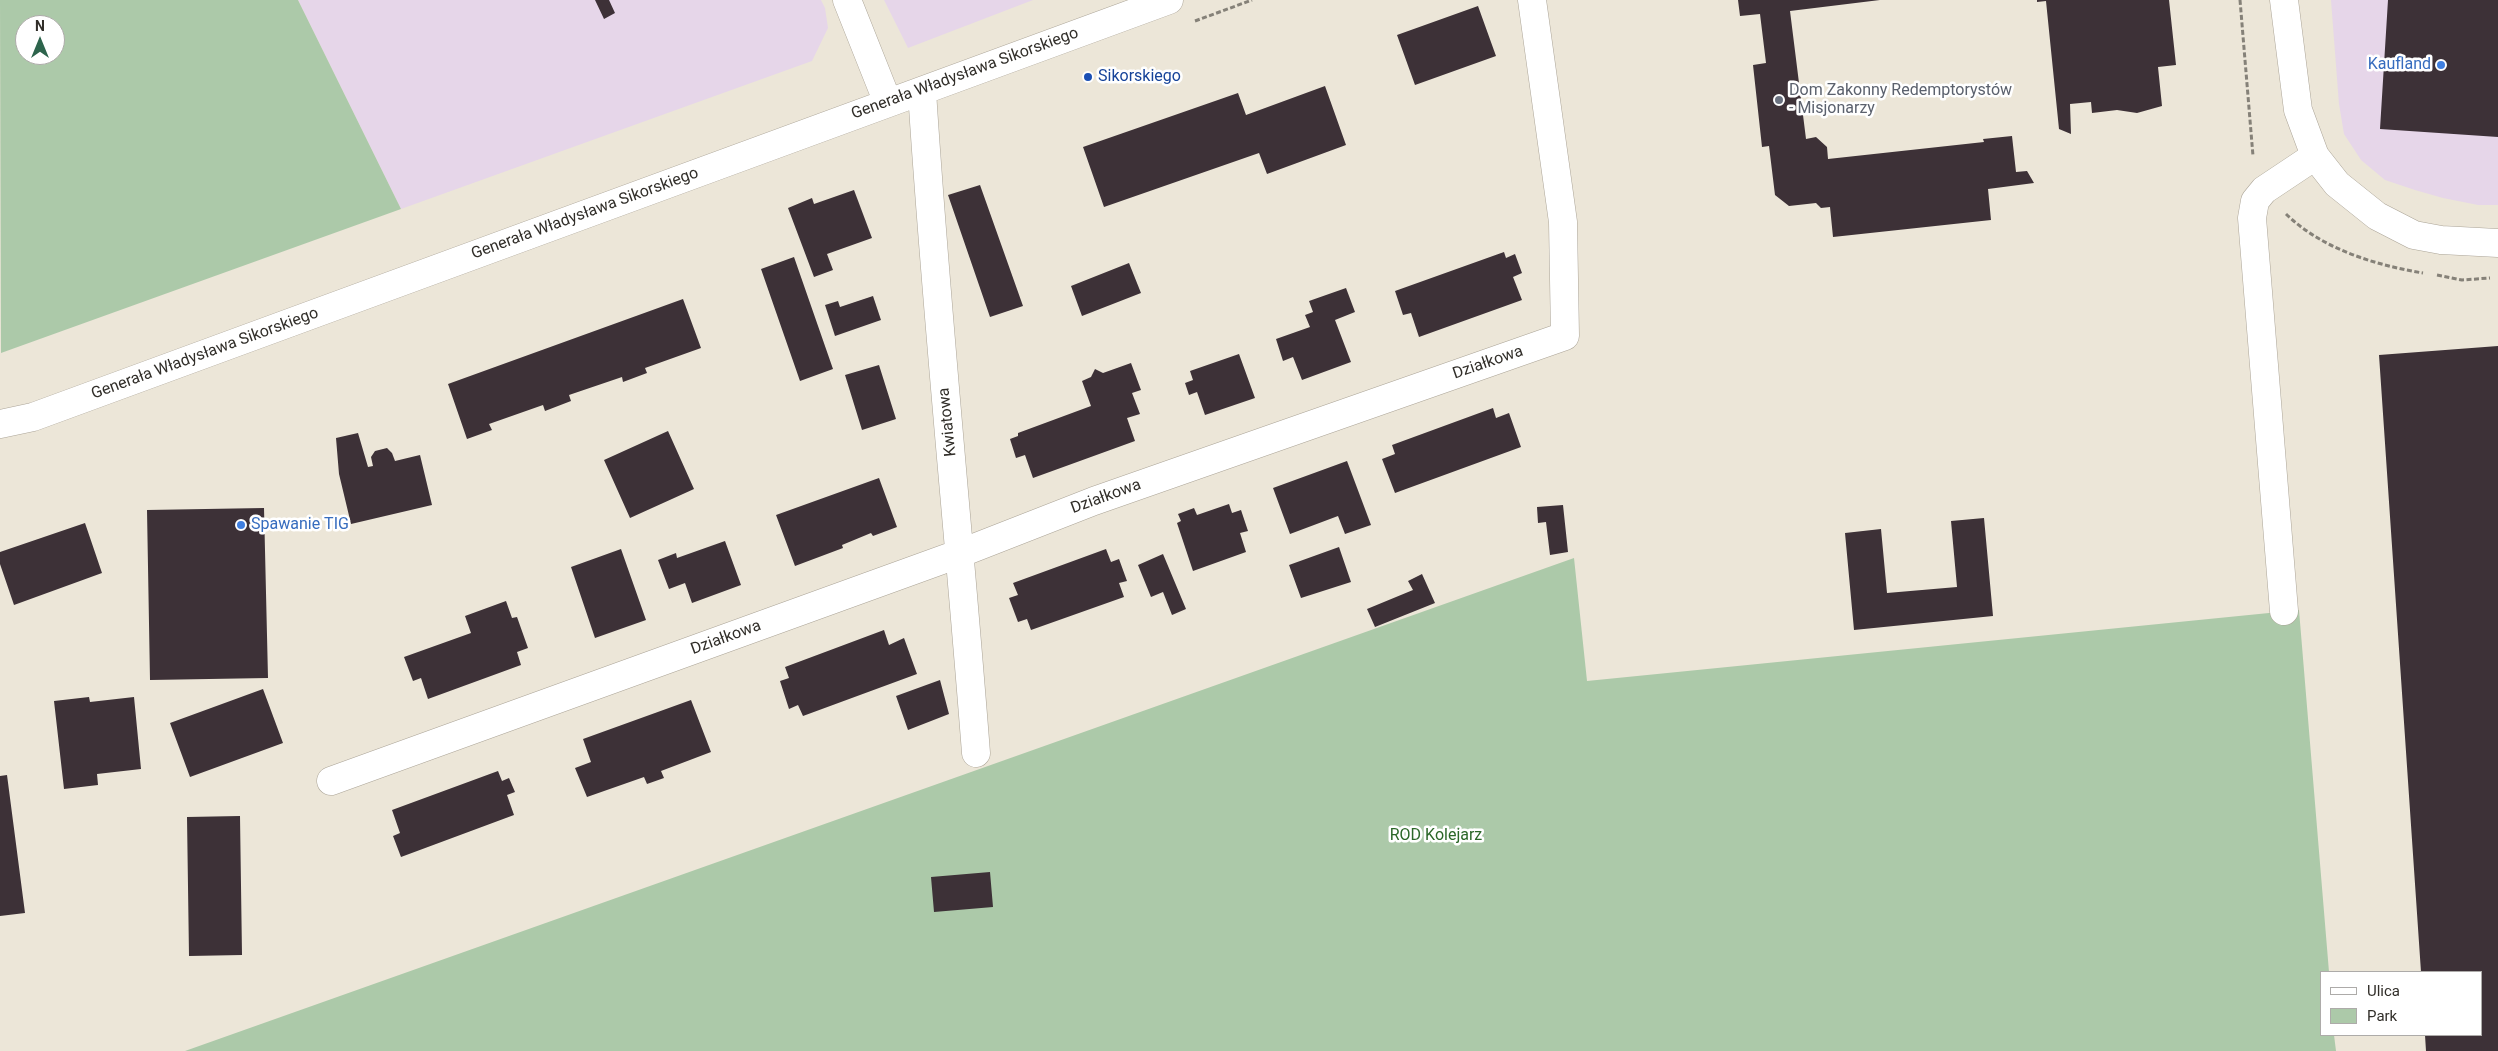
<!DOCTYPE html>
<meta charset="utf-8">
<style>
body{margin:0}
#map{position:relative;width:2498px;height:1051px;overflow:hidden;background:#ece6d8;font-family:Roboto,sans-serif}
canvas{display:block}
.legend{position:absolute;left:2320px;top:971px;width:162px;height:65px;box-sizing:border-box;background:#fff;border:1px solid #adaba9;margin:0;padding:6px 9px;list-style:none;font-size:15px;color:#312e29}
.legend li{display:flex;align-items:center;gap:10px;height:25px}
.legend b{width:25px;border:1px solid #adaba9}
.north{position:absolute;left:15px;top:15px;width:50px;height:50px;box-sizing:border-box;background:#fff;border:1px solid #adaba9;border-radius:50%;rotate:0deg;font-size:14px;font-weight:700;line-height:20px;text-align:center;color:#312e29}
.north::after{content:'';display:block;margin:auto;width:18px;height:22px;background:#2d644c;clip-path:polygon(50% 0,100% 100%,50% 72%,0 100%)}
</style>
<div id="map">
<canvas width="2498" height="1051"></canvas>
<ul class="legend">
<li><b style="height:6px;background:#fff"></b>Ulica</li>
<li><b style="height:14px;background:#acc9a9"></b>Park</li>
</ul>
<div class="north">N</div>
</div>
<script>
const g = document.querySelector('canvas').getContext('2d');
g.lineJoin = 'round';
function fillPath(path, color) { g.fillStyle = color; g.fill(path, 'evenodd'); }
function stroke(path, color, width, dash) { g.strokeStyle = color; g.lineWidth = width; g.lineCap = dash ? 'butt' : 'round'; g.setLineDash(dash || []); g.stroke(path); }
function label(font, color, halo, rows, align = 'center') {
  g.font = font + ' Roboto,sans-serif'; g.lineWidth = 5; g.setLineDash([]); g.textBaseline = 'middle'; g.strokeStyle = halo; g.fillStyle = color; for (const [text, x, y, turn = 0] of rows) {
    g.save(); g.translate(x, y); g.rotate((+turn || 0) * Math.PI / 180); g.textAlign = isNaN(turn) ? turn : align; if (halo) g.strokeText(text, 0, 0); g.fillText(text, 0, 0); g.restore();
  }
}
fillPath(new Path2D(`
 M298 0H821L825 8 828 28 812 61 401 209Z
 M884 0H1033L908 48Z
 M2331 0H2498V205H2478L2443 198 2415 190 2385 180 2361 160 2344 134 2339 104Z`), '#e6d6e9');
fillPath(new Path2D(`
 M0 0H298L401 209 1 353ZM25 25H55V55H25Z
 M1574 558 1587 681 2299 610 2329 972H2322V1035H2334L2336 1051H185Z`), '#acc9a9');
fillPath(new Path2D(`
 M595 0H609L615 13 604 19Z
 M1738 0H1880L1790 11 1806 139 1816 137 1827 147 1828 159 1984 142 1983 139 2012 136 2016 172 2027 171 2034 183 1988 189 1991 220 1833 237 1830 207 1821 208 1816 203 1789 206 1775 195 1769 146 1762 147 1753 65 1766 63 1760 14 1740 16Z
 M2037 0H2169L2176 65 2158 67 2162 106 2137 113 2117 110 2092 113 2091 102 2070 104 2071 134 2059 129 2046 1 2037 2Z
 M2388 0H2498V137L2380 129Z
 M1478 6 1496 56 1415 85 1397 35Z
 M1325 86 1346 145 1267 174 1259 153 1104 207 1083 147 1238 93 1246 115Z
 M980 185 1023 306 990 317 948 195Z
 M854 190 872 238 827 254 833 270 814 277 788 208 812 198 814 204Z
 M1504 252 1506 258 1515 254 1522 273 1513 277 1522 300 1419 337 1411 313 1403 315 1395 291Z
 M794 257 833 369 800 381 761 269Z
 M1129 263 1141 293 1082 316 1071 286Z
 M1346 288 1355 312 1335 320 1351 362 1302 380 1293 357 1283 361 1276 339 1310 327 1305 315 1313 312 1309 301Z
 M873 296 881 320 835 336 825 305 838 301 840 307Z
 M683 299 701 348 645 368 647 373 623 382 622 377 569 395 571 401 545 411 543 405 489 424 492 430 467 439 448 384Z
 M2498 346V1051H2426L2425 1035H2482V972H2421L2379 355Z
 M1239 354 1255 398 1205 415 1197 392 1189 395 1185 383 1193 380 1190 371Z
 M1131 363 1141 390 1132 393 1140 414 1127 418 1135 441 1033 478 1025 455 1016 458 1010 439 1018 436V433L1091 406 1082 381 1091 377 1095 369 1103 373Z
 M879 365 896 419 862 430 845 375Z
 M1493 408 1496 418 1509 413 1521 447 1395 493 1382 459 1395 454 1392 445Z
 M668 431 694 489 630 518 604 460Z
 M358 433 368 467 373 466 371 457 375 451 387 448 392 453 395 461 420 455 432 505 351 524 339 474 336 438Z
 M1347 461 1371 525 1345 534 1338 516 1290 534 1273 488Z
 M879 478 897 527 873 536 871 533 842 545 843 548 795 566 776 515Z
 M1229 504 1232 513 1241 510 1248 531 1240 533 1246 552 1193 571 1177 523 1181 521 1178 514 1194 508 1197 515Z
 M1563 505 1568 552 1550 555 1546 522 1538 523 1537 507Z
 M264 508 268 678 150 680 147 510Z
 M1984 518 1993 616 1854 630 1845 533 1881 529 1887 593 1957 587 1951 521Z
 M85 523 102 573 14 605 0 564V552Z
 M725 541 741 585 692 603 685 583 669 589 658 560 676 553 677 558Z
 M1339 547 1351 582 1301 598 1289 565Z
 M621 549 646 620 595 638 571 567Z
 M1106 549 1111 562 1119 559 1127 581 1119 583 1124 597 1031 630 1027 619 1018 622 1009 598 1018 595 1013 583Z
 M1163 554 1186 609 1172 615 1163 592 1151 597 1138 565Z
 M1422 574 1435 603 1375 627 1367 609 1413 590 1408 581Z
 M506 601 512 618 517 617 528 648 517 652 521 665 428 699 421 678 413 681 404 657 471 633 465 616Z
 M884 630 889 645 904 638 917 674 803 716 798 705 789 709 780 681 789 678 785 667Z
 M940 680 949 714 908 730 896 696Z
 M263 689 283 743 190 777 170 723Z
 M89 697 90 702 134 697 141 769 97 774 98 785 64 789 54 701Z
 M691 700 711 752 661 771 664 778 647 784 644 777 587 797 575 768 591 762 583 739Z
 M498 771 502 781 509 778 515 792 507 795 514 815 401 857 393 836 400 833 392 810Z
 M7 775 25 913 0 916V776Z
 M240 816 242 955 189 956 187 817Z
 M990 872 993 907 934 912 931 877Z`), '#3d3137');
const minor = new Path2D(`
 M847 0 888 103
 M2284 0 2298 110 2315 156 2337 184 2377 216 2414 235 2441 240 2498 243
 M922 91C936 312 959 532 976 753
 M0 424 33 417 1169 0
 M2284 611 2252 218 2255 201 2264 190 2315 156
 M331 781 961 553 1094 501 1565 336 1563 222 1532 0`);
stroke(minor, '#aba497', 29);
stroke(new Path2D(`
 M2240 0 2253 156
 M1195 21 1252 0
 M2286 214C2322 249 2375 265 2423 273
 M2437 275 2462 280 2490 278`), '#858178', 3, [5, 2.5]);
stroke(minor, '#fff', 28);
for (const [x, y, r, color] of [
 [2441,65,5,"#3f7fe0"],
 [1088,77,5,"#1a4fb4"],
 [1779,100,5,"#6b7280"],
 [241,525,5,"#3f7fe0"]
]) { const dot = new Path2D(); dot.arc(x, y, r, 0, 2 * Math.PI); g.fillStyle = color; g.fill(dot); stroke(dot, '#fff', 2); }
label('16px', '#366cbe', '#fff', [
 ["Kaufland",2431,65],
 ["Spawanie TIG",251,525,"left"]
], 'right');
label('16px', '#312e29', '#fff', [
 ["Generała Władysława Sikorskiego",965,74,-20],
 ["Generała Władysława Sikorskiego",585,214,-20],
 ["Generała Władysława Sikorskiego",205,354,-20],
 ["Działkowa",1488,363,-19],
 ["Kwiatowa",948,422,-96],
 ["Działkowa",1106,497,-20],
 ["Działkowa",726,638,-20]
]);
label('16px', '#164399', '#fff', [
 ["Sikorskiego",1098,77]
], 'left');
label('16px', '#5b616d', '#fff', [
 ["Dom Zakonny Redemptorystów",1789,91],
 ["- Misjonarzy",1789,109]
], 'left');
label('16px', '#2b6728', '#fff', [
 ["ROD Kolejarz",1436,836]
]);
</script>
